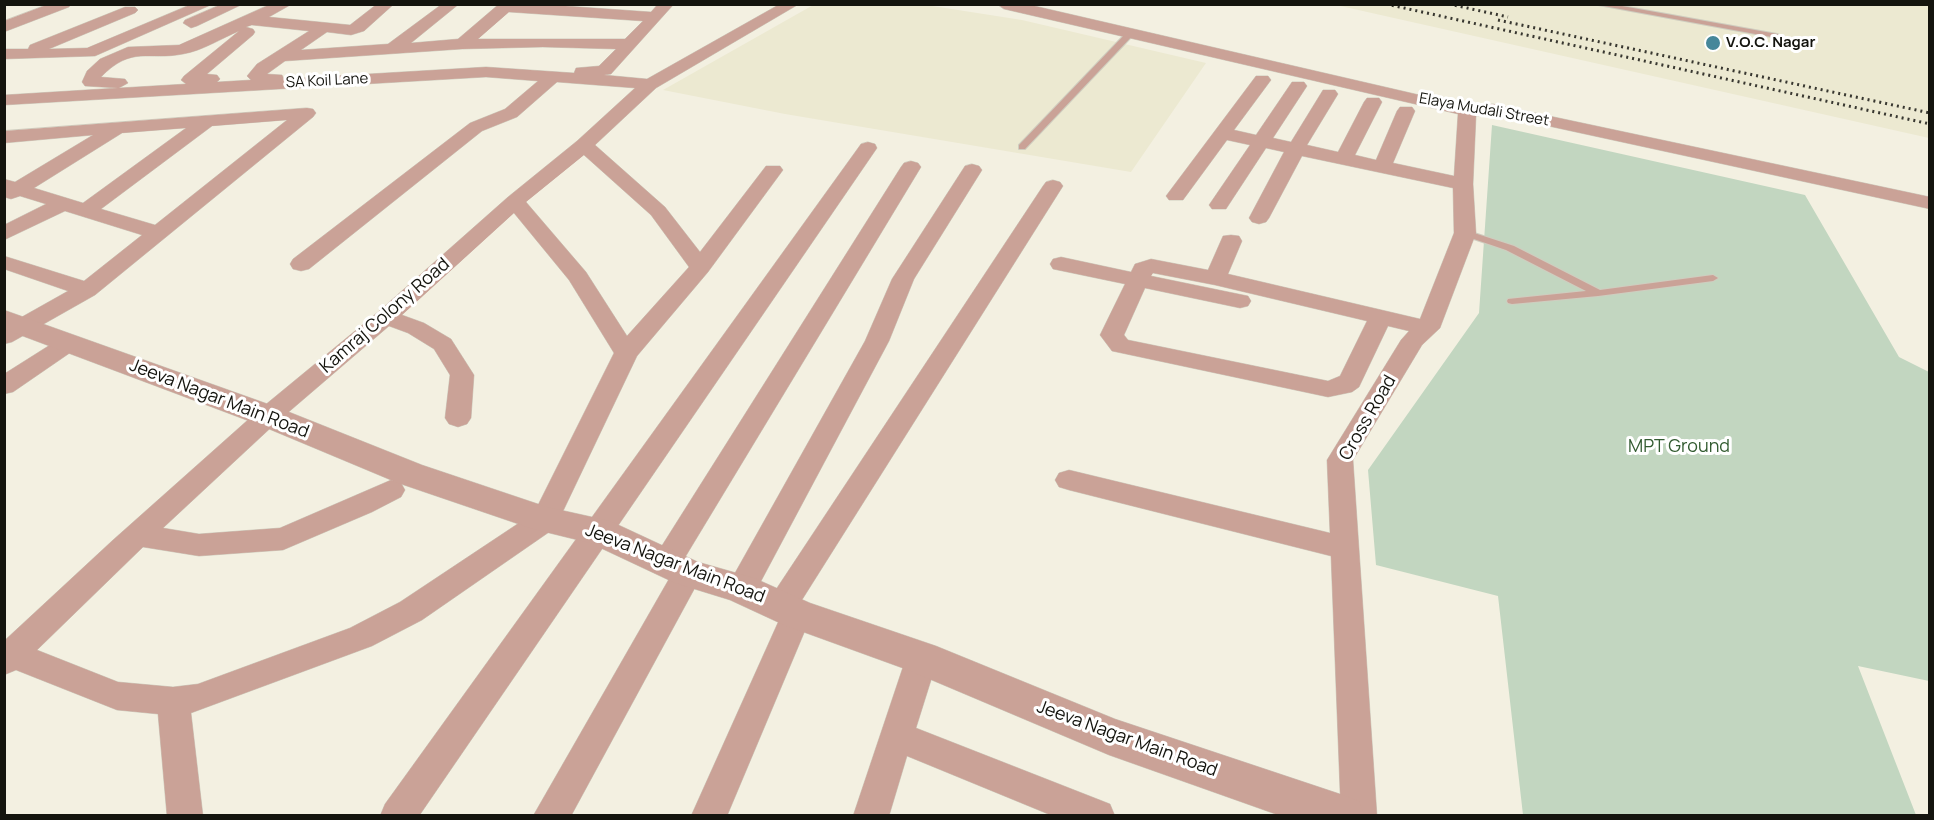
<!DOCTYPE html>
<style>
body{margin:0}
#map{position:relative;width:1934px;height:820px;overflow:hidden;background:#f3f0e1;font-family:Manrope,sans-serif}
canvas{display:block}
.frame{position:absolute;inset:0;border:6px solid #14140e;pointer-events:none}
</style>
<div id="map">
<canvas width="1934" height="820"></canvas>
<div class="frame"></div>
</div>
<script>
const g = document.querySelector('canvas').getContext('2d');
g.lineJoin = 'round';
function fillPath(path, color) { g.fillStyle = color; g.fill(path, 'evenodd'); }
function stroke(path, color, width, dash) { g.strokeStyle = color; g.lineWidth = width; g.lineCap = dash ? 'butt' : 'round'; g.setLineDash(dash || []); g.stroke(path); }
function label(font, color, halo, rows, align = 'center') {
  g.font = font + ' Manrope,sans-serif'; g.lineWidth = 6; g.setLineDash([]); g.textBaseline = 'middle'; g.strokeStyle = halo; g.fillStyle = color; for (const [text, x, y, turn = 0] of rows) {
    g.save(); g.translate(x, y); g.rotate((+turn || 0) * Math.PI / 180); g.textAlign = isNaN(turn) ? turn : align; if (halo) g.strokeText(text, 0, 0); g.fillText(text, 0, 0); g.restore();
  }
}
fillPath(new Path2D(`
 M815 4 926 5 1022 20 1206 63 1131 172 785 114 663 90Z
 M1336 5H1929V138Z`), '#ece9d1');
fillPath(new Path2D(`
 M1492 125 1805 195 1899 357 1929 372V681L1858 666 1916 815H1523L1498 596 1376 565 1368 470 1479 313Z`), '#c2d6c0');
const service = new Path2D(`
 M1593 4H1611L1777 34 1781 36 1777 38Z
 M1128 31 1135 33 1025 149H1019V145Z
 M1465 230 1514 246 1600 290 1713 275 1718 278 1713 281 1598 296 1512 304 1508 303 1507 301 1508 299 1586 291 1506 250 1462 235 1460 233Z`);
const minor = new Path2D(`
 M49 4H71L69 7 4 32V21Z
 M192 4H213L95 56 4 59V49H28L30 45 125 7H135L138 10 135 13 49 49 87 48Z
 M222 4H243L197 26 191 28 183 23 185 20Z
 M271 4H292L269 17 350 25 377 4H394L364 31 351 35 327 32 301 50 388 44 442 4H459L411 43 458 39 499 4H537L651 12 658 4H674L611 74 604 75 647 79 780 4H799L656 88 595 145 665 207 700 252 766 166H780L783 170 708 272 637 356 555 528 422 620 372 646 191 713 203 816H167L158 714 117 710 16 670 4 675V641L113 540 259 410 378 312 508 197 577 141 635 88 557 82 517 117 482 131 309 269 301 271 293 269 290 264 293 259 470 123 505 109 538 81 486 77 4 105V95L118 88 85 86 82 82 87 71 100 59 128 47 179 45ZM509 12 643 21 625 39H478ZM252 25 309 31 257 64 247 76 251 80 217 82 220 79 217 75 207 74 253 35 255 32 253 29 246 27ZM239 31 184 76 181 80 186 84 119 88 128 83 125 79 101 77C132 45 148 61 183 54 202 51 222 38 239 31ZM543 47 616 49 599 66 576 68 574 73 486 67 284 79 282 75 267 74 285 61 462 49ZM584 155 651 215 689 267 627 336 586 272 526 202ZM514 213 569 280 614 353 534 513 400 602 350 628 198 684 173 687 118 682 37 650 143 547 199 556 283 550 372 512 401 497 405 490 401 483 391 480 280 528 199 534 163 528 277 422 389 326 408 333 434 349 450 375 445 418 449 424 458 427 467 424 471 418 474 375 451 339 424 323 402 315Z
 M997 4H1026L1467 106 1493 104 1930 197V209L1493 114 1476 116 1473 184 1476 233 1440 328 1422 345 1353 460 1377 816H1341L1331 556 1069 490 1059 487 1055 480 1059 473 1069 470 1330 533 1327 460 1401 340 1409 331 1388 326 1359 387 1352 392 1328 397 1112 351 1100 335 1125 284 1053 269 1050 264 1053 259 1061 257 1131 272 1135 264 1151 259 1208 270 1223 236 1231 235 1239 236 1242 241 1228 274 1420 319 1454 233 1453 188 1302 156 1269 218 1266 222 1259 224 1252 222 1249 218 1284 152 1266 148 1226 209H1212L1209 205 1250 145 1227 140 1183 200H1169L1166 196 1256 76H1268L1271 80 1234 130 1256 135 1292 82H1304L1307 86 1273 138 1291 142 1323 90H1335L1338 94 1307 145 1338 152 1364 102 1367 98H1379L1382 102 1355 155 1376 160 1397 111 1400 107H1412L1415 111 1393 163 1454 176 1458 114 1004 9ZM1153 273 1215 285 1367 321 1340 376 1328 381 1128 340 1124 335 1145 288 1240 308 1248 306 1251 301 1248 296 1151 276Z
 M307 108 313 109 316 113 313 117 95 295 12 342 4 344V327L68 291 4 269V256L84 281 142 235 65 211 4 240V225L46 204 20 196 11 199 4 197V179L15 182 93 135 4 143V131ZM287 120 155 225 101 209 212 126ZM186 128 83 203 34 188 122 133Z
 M868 142 875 144 877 148 419 816H380L385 804 861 144Z
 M911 161 918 163 921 167 681 564 688 561 698 565 703 573 571 816H533L673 572 666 575 656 571 651 563 656 555 901 167 904 163Z
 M972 164 979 166 982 170 914 279 889 341 752 598 741 601 730 598 726 589 865 341 892 279 965 166Z
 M1053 180 1060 182 1063 186 800 603 808 605 812 614 727 816H691L780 618 771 615 767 606 771 597 1043 186 1046 182Z
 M69 335 77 338 81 343 77 348 13 392 4 394V374L61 338Z
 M922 644 933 648 938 658 916 728 1110 804 1115 816H1053L907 756 889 816H853L906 658 911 648Z`);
const tertiary = new Path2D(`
 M4 310 279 408 422 465 547 507 610 521 698 562 754 578 810 603 936 646 1115 719 1343 795 1359 801 1365 816H1281L1109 755 908 670 784 625 730 600 675 583 590 543 533 529 398 483 257 424 4 329Z`);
stroke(service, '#cfcdbf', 2);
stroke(minor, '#cfcdbf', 1);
stroke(tertiary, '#cfcdbf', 1);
fillPath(service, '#caa297');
fillPath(minor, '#caa297');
fillPath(tertiary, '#caa297');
stroke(new Path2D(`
 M1386 4 1930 124
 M1449 4 1508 17
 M1498 20 1930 113`), '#383730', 3, [2, 4]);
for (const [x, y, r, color] of [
 [1713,43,8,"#46879a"]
]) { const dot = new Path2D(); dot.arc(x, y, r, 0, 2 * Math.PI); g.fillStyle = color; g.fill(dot); stroke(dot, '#fff', 2); }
label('bold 15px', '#14140e', '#fff', [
 ["V.O.C. Nagar",1726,43]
], 'left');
label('15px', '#14140e', '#fff', [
 ["SA Koil Lane",327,81,-3],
 ["Elaya Mudali Street",1484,110,10]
]);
label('18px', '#14140e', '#fff', [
 ["Kamraj Colony Road",385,316,-41],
 ["Jeeva Nagar Main Road",219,399,21],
 ["Cross Road",1368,418,-60],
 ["Jeeva Nagar Main Road",675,564,21],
 ["Jeeva Nagar Main Road",1127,739,20]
]);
label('18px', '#325b30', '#fff', [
 ["MPT Ground",1679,447]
]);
</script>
